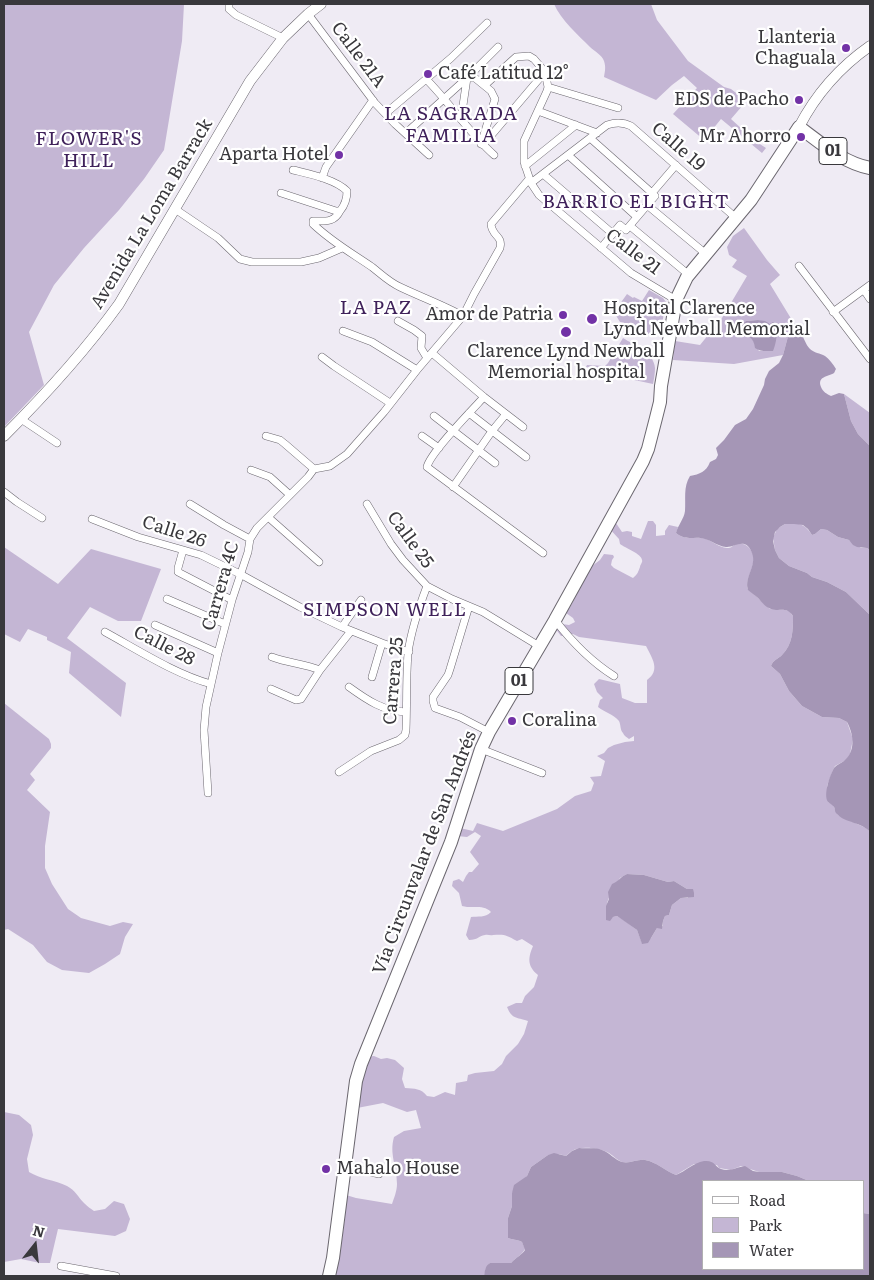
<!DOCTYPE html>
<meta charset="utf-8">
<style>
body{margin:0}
#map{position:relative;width:874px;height:1280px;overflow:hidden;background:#efebf4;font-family:Literata,serif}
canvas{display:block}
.frame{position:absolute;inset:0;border:5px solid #39383c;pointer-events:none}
.legend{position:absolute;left:702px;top:1180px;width:162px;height:90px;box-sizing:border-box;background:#fff;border:1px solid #b0afb1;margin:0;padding:6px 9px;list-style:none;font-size:15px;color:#39383c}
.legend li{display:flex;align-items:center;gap:10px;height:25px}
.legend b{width:25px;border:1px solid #b0afb1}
.north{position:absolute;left:10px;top:1220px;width:50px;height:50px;-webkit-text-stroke:4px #fff;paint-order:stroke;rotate:16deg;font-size:14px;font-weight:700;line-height:20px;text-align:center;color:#39383c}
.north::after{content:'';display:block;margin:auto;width:18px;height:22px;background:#39383c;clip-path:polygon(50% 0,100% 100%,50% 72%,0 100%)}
</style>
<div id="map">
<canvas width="874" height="1280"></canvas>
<div class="frame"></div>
<ul class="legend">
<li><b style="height:6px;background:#fff"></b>Road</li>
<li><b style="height:14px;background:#c4b6d4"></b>Park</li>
<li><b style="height:14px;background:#a596b6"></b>Water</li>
</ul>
<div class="north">N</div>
</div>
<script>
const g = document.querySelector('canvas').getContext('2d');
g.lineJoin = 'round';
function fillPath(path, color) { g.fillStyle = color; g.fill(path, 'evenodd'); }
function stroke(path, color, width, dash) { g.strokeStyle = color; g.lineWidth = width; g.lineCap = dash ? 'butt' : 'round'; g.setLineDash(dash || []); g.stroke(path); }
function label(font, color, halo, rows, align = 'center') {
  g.font = font + ' Literata,serif'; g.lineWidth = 4.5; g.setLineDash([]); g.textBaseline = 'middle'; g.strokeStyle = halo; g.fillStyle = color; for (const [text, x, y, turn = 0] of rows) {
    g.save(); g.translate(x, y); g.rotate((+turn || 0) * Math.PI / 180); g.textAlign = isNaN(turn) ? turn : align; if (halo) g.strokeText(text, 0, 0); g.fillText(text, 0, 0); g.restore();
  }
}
fillPath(new Path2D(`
 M4 4H184L182 41 164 150 144 179 119 210 84 248 54 285 29 332 44 385 4 427Z
 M554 4H651L657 20 688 61 724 87 731 89 745 100 743 105 731 119 755 141 766 148 762 153 721 119 704 140 673 114 697 88 684 76 672 85 656 100 604 77C605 71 606 67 604 61 602 55 594 51 590 47 578 35 561 20 554 4Z
 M744 228 767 260 780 275 770 284 798 330 793 328 790 329 783 355 734 364 673 360 675 341 700 345 722 318 747 276 732 267 737 260 729 255 727 247 733 236ZM758 320 770 324H777C779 331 774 337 775 344L766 351H759L751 337 739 330 746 321Z
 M649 290 663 298 666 302 662 324 659 330 653 334H646L638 331 631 325 620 322 615 314 617 308 627 294 633 298 634 297 642 301Z
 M623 338C634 345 654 352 655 368 655 373 654 379 653 384L625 378V376L586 367 587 365 605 366 608 363Z
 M844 394 870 413V446L858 434 851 421Z
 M648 521H653L656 525V536L665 535V531L669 525 678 527 676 533C687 542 694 535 706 539 714 542 718 547 727 548 732 548 731 547 734 545 742 541 750 546 753 554 756 566 746 576 747 588L770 609 785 610 789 611 793 616C793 630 793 644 782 655 778 659 773 660 771 666L780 674 789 691 802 706 822 717 839 718 847 722 853 739 850 754 846 760 835 766 833 770 827 786V798L828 802 833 805 838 815 866 828 870 832V1214L863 1213V1181H809L797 1176 782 1172H759L741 1166 731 1170 719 1168 717 1165 694 1164 676 1175C665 1171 657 1162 645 1160 637 1159 630 1164 622 1162 617 1160 614 1156 609 1153 601 1148 580 1145 572 1151 570 1152 568 1154 566 1156L559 1154 548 1155 531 1167 527 1176 512 1193V1206L508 1218V1238C512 1240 517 1239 522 1242L525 1249C522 1255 515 1258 511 1263H490L486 1268 484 1276H334C342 1249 345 1223 346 1195L356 1198 392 1204C394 1198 397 1191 397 1184 397 1167 389 1154 394 1137L404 1131 421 1128 416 1110 407 1112 383 1103 357 1108 367 1057 374 1056 381 1059 387 1058 395 1060 404 1068 402 1079 405 1088C415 1089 421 1088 427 1096L434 1097 445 1092 455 1095 456 1083 467 1081 468 1075 475 1073 494 1071 502 1064 506 1056 518 1044 524 1034 528 1021C516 1017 512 1019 507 1007L516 1003H522L525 996 534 987 538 975C527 966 528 958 533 946L522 939 517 941C506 935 505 934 493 935 490 936 488 934 485 935 478 936 478 940 469 940L466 935 471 917C478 916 485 918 491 912 483 904 472 909 462 906L459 893 452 886 453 881 459 879 463 882 466 876 469 872H472L479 864 470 852 481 836 475 832 467 837 457 836 460 828 473 831 477 823 503 831 557 809 575 796 591 791 594 783 590 777 601 776 605 761 597 756 604 753 608 748 614 745 625 742 634 741V736L629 739C627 737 624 736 623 733 620 730 621 725 619 721 613 714 604 712 598 707L600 700 603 698 597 692 594 684 599 679 620 684 622 698 635 703H647V680C661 670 652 658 646 646L579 637 573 634 561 636 555 628 562 624 569 625 575 622 573 618 566 613C569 609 575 599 576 595L587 573 592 566 600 560 604 554 613 555 614 557 612 560 611 565 614 568 631 577 633 578C638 574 638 572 640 567 640 565 643 562 642 560 642 554 625 548 620 544L619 539 608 527 616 523 622 532 627 531 632 532V536L641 539ZM627 874 644 875 668 882 674 881 687 889 688 898H681L672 905 669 915 665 916 663 921V926L657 928 651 938 642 943 637 930 625 921 617 916 613 917 606 920 607 903 610 895 620 878Z
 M785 524C799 523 804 523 812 535L815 534 821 529 827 530 838 537 849 540 861 548H867L870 550V615L846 592 827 582 812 577 807 573 789 566 779 558 775 550 773 538 777 529Z
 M4 547 58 584 91 549 161 569 141 621H118L90 607 67 638 126 683 121 717 69 673 71 652 47 640V637L28 629 20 642 4 634Z
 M4 703 49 739 51 744V748L30 774 35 780 27 790 50 812 45 846V868L52 884 68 909 81 918 110 926 123 922 133 924 125 937 120 954 105 964 89 973 62 970 47 962 33 945 8 929 4 930Z
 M4 1112 19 1115 31 1125 33 1135 27 1159 29 1172C40 1179 55 1180 67 1186 75 1190 78 1197 84 1203 87 1206 91 1209 94 1211L105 1209 114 1201 124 1204 130 1219 126 1231 115 1236 58 1229 50 1263H40L21 1259 4 1262 5 1276H4Z`), '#c4b6d4');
fillPath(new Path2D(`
 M758 320 765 321 770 324 773 322 777 324C778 330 776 345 773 351 767 351 760 352 755 348 754 338 748 335 739 330L740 326 746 321Z
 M791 328C805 331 802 340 810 349 814 353 820 353 825 356 829 359 833 364 836 369 835 370 835 372 834 373 828 377 817 376 821 387 823 392 827 394 831 396L839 393 844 394 851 421 858 434 870 446V550L867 548 857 547 853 545 849 540 838 537 827 530 821 529 815 534 812 535 808 529 803 525 794 524H785L780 527 775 532 773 541 775 550 779 558 789 566 807 573 812 577 827 582 846 592 870 615V832C862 822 845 823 837 814 834 811 836 811 834 807 833 805 830 804 828 802 823 795 830 775 834 768 837 764 843 763 846 759 856 749 853 733 847 722L839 718 822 717 802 706 789 691 780 674 771 666C773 660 778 659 782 655 793 644 793 630 793 616 786 606 780 612 771 609 765 607 762 602 758 598 755 595 751 593 748 590 744 577 757 566 752 553 746 536 734 548 726 547 717 546 713 541 705 539 694 535 687 542 676 533 678 525 684 519 685 511 686 499 683 487 690 476 700 474 706 472 710 462L716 459 718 455 716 448 724 440 735 425 746 419 753 409 764 385 765 379 769 371 779 363 783 355 790 329Z
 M627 874 644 875 668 882 674 881 687 889H693L694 893V897L681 898 672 905 669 915 665 916 663 921 662 929 657 928 648 943 642 944 637 930 617 916 613 917 610 921 606 920V906L609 899 608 892 612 884C618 882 620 877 627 874Z
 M579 1148C587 1149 595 1147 602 1150 610 1153 615 1160 622 1162 630 1164 637 1159 645 1160 657 1162 665 1171 676 1175 686 1171 693 1163 704 1161 715 1160 714 1166 721 1169 730 1172 737 1167 745 1166L753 1171 759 1172H782L797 1176 809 1181H703V1269H863V1213L870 1214V1276H484C485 1271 485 1266 490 1263H511C515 1258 523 1254 525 1250L522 1242C517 1239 512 1240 508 1238V1218L512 1206V1193L514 1185 527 1176 531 1167 548 1155 554 1153 566 1156 572 1151Z`), '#a596b6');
const street = new Path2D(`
 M229 4V9L236 15 283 38
 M308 14 375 103 395 124 429 155
 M426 79C450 103 468 132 494 155
 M485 85 516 57 529 56 534 59 545 72 548 87 547 91 524 141V162L531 183 539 195 631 273 676 300
 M548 87 618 108
 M538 111 597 133
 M386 113 451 58 487 23
 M461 119 467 78 498 47
 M406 133 467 78H475L491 91 495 99 481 144
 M590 138 652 193
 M483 145 545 72
 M568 155 637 217
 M525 166 576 125
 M543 174 613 234
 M322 178 326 167 373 100
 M531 183 607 125C616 122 623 122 631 126L736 218
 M281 193 336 211H340C345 205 347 199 347 191 335 179 309 174 293 170
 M647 205 706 254
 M175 209 218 238 240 259 252 262H301L319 258 342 248
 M340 211C334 223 325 221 313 221V224C332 242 350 252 372 267 381 274 389 282 400 287 421 297 443 305 463 316
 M630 226 689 275
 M601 248 620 225 626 230 655 196 652 193 676 165
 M799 266 870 359
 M864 290 870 299
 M833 312 870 285
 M398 321 414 330 422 336 421 348 427 358
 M343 331 372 342 417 370
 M432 353 484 397 523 427
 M322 357 334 366 390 403
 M484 397C472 410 430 453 427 467L543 553
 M469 413 526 457
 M434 416 495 463
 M21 419 57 443
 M422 436 439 448
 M314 469 330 466 347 454 384 412 417 370 463 316 474 294 500 248C503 235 492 237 491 224L529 179
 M251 470 270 477 290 495
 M453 487 492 431 506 414
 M4 492 17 502 42 518
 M190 504 224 525 250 539
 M367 504 391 544 403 560 427 586 452 599 483 612 539 646
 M268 517 319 562
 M92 519 138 537 201 555 240 574 300 607 342 627 382 643 409 652
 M183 550 178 568V572L232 600
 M167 599 225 624
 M469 606 450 669 448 675 433 697V701L435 708 460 717 489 732
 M555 620C572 642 590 661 614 676
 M155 625 218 653
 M342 627 361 600
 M105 632C138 650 175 674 211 684
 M272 657C288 663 305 664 320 670
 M372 677 382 643
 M349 687C367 700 383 711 406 712
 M271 689 296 700 301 699 320 670 351 631
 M481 749 542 773
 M339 772 371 751 399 740 405 735 406 730C407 705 406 679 408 653 411 631 419 607 427 586
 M208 793 204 730 206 707 218 653 232 600 248 552 250 539 257 528 308 477 314 469 285 444 280 440 266 436
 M346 1166 379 1174
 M61 1266 116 1276`);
const secondary = new Path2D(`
 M799 127C816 94 840 67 870 46
 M4 436C45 395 85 351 119 304L250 81 283 38 308 14 321 4`);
const highway = new Path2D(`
 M329 1276 333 1258 356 1081 361 1064 451 842 481 749 489 732 555 620 643 461 648 449 656 418 660 402 661 386 676 300 687 277 751 200 799 127C821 143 843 163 870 168`);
stroke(street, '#6b676f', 8);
stroke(secondary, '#6b676f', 11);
stroke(highway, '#6b676f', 14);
stroke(street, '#fff', 7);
stroke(secondary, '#fff', 10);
stroke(highway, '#fff', 12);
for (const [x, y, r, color] of [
 [846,48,5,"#7232a6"],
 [428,74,5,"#7232a6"],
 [799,100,5,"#7232a6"],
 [801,137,5,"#7232a6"],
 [339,155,5,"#7232a6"],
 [563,315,5,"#7232a6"],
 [592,319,6,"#7232a6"],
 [566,332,6,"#7232a6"],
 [512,721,5,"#7232a6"],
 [326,1169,5,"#7232a6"]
]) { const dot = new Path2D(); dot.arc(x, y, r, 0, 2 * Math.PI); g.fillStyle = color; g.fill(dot); stroke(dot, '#fff', 2); }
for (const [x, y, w] of [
 [833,151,28],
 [519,681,28]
]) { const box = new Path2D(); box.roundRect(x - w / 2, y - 13.5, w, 27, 4); g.fillStyle = '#fff'; g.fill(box); stroke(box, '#39383c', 1); }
label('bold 16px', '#39383c', null, [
 ["01",833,151],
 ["01",519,681]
]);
label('18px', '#39383c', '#fff', [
 ["Llanteria",836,38],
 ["Chaguala",836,59],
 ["Café Latitud 12°",438,74,"left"],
 ["EDS de Pacho",789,100],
 ["Mr Ahorro",791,137],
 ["Aparta Hotel",329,155],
 ["Hospital Clarence",603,309,"left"],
 ["Lynd Newball Memorial",603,330,"left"],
 ["Amor de Patria",553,315],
 ["Clarence Lynd Newball",566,352,"center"],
 ["Memorial hospital",566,373,"center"],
 ["Coralina",522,721,"left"],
 ["Mahalo House",336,1169,"left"]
], 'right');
label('18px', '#39383c', '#fff', [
 ["Calle 21A",358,55,53],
 ["Calle 19",678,147,41],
 ["Avenida La Loma Barrack",152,214,-59],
 ["Calle 21",633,252,37],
 ["Calle 26",174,532,18],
 ["Calle 25",410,540,54],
 ["Carrera 4C",221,586,-74],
 ["Calle 28",164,646,27],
 ["Carrera 25",394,681,-85],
 ["Vía Circunvalar de San Andrés",425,853,-69]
]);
g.letterSpacing = '1px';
label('19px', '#3f215a', '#fff', [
 ["LA SAGRADA",451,114],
 ["FAMILIA",451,136],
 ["FLOWER'S",89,139],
 ["HILL",89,161],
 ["BARRIO EL BIGHT",636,202],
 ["LA PAZ",376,308],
 ["SIMPSON WELL",385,610]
]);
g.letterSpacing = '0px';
</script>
